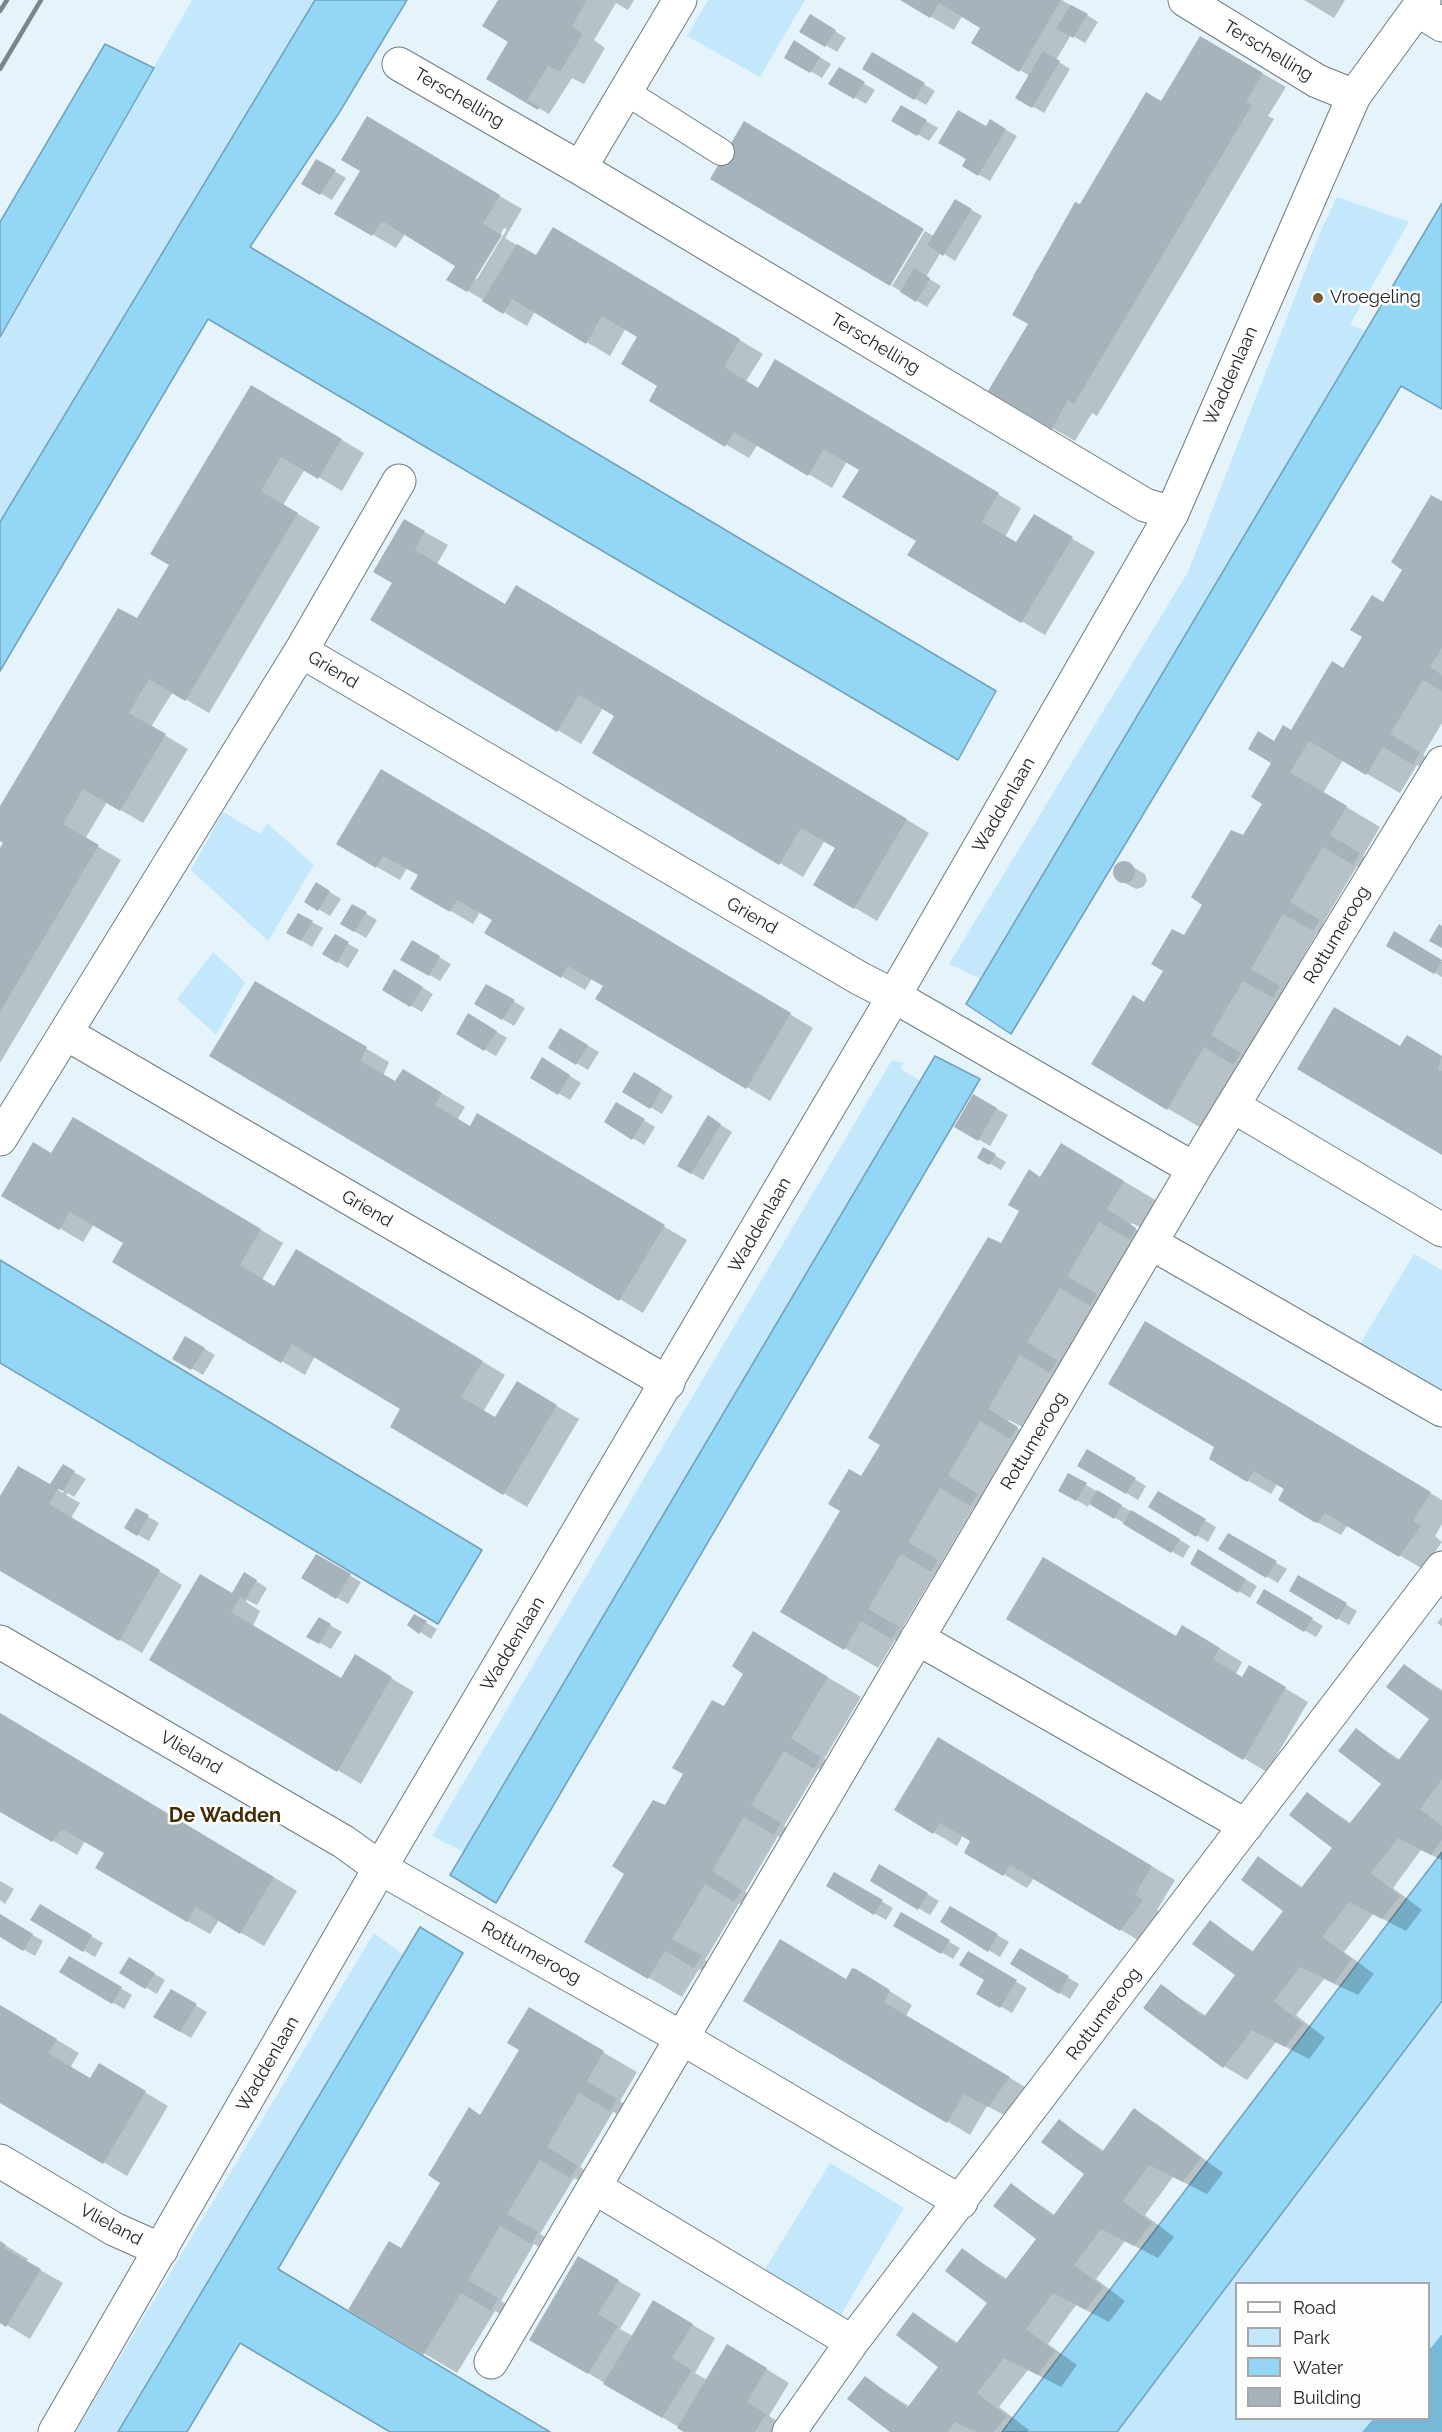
<!DOCTYPE html>
<style>
body{margin:0}
#map{position:relative;width:1442px;height:2432px;overflow:hidden;background:#e5f3fa;font-family:Raleway,sans-serif}
canvas{display:block}
.legend{position:absolute;left:1235px;top:2282px;width:195px;height:138px;box-sizing:border-box;background:#fdfdfd;border:2px solid #a5a7a9;margin:0;padding:8px 10px;list-style:none;font-size:18px;color:#22272a}
.legend li{display:flex;align-items:center;gap:12px;height:30px}
.legend b{width:30px;border:2px solid #a5a7a9}
</style>
<div id="map">
<canvas width="1442" height="2432"></canvas>
<ul class="legend">
<li><b style="height:8px;background:#fff"></b>Road</li>
<li><b style="height:16px;background:#c3e8fb"></b>Park</li>
<li><b style="height:16px;background:#94d6f6"></b>Water</li>
<li><b style="height:16px;background:#a7b3ba"></b>Building</li>
</ul>
</div>
<script>
const g = document.querySelector('canvas').getContext('2d');
g.lineJoin = 'round';
function fillPath(path, color) { g.fillStyle = color; g.fill(path, 'evenodd'); }
function stroke(path, color, width, dash) { g.strokeStyle = color; g.lineWidth = width; g.lineCap = dash ? 'butt' : 'round'; g.setLineDash(dash || []); g.stroke(path); }
function label(font, color, halo, rows, align = 'center') {
  g.font = font + ' Raleway,sans-serif'; g.lineWidth = 5; g.setLineDash([]); g.textBaseline = 'middle'; g.strokeStyle = halo; g.fillStyle = color; for (const [text, x, y, turn = 0] of rows) {
    g.save(); g.translate(x, y); g.rotate((+turn || 0) * Math.PI / 180); g.textAlign = isNaN(turn) ? turn : align; if (halo) g.strokeText(text, 0, 0); g.fillText(text, 0, 0); g.restore();
  }
}
fillPath(new Path2D(`
 M192 0H315L0 522V337Z
 M708 0H805L760 77 687 36Z
 M1337 197 1409 222 1350 324 1366 331 981 979 949 964 1188 572 1321 230Z
 M223 812 260 834 267 823 314 865 268 941 191 870Z
 M213 952 245 982 216 1035 177 999Z
 M892 1060 903 1063 901 1069 920 1081 464 1852 432 1836Z
 M1414 1254 1442 1270V1395L1360 1344Z
 M374 1933 404 1955 118 2432H75Z
 M1442 2001V2334L1429 2350 1428 2284H1236V2418L1373 2419 1362 2432H1117Z
 M830 2163 904 2208 836 2323 759 2279Z`), '#c3e8fb');
fillPath(new Path2D(`
 M1442 2334V2432H1362L1373 2419 1428 2418 1429 2350Z`), '#77b8d8');
const water = new Path2D(`
 M315 0H407L339 113 250 247 996 691 958 760 208 319 0 671V522Z
 M105 44 154 68 0 337V222Z
 M1442 203V409L1401 386 1011 1034 966 1004Z
 M935 1056 980 1079 496 1903 450 1875Z
 M0 1260 482 1550 438 1624 0 1363Z
 M1442 1852V2001L1117 2432H1002Z
 M420 1927 463 1953 278 2269 550 2432H390L240 2343 187 2432H118Z`);
fillPath(water, '#94d6f6');
stroke(water, '#72a2b9', 1.5);
fillPath(new Path2D(`
 M500 0H634L628 10 616 3 594 40 605 48 584 84 572 78 549 114 562 122 489 78 510 41Z
 M902 0H1062L1098 22 1085 43 1071 35 1056 60 1070 69 1044 113 1017 97 1030 76 973 42 982 27 962 16 954 30Z
 M1304 0H1345L1334 18Z
 M810 16 846 38 837 52 802 31Z
 M1201 38 1286 87 1268 116 1274 119 1186 268 1097 416 1092 413 1075 441 1052 428 1030 324 1036 277 1033 276 1076 204 1080 206 1162 103Z
 M795 42 831 64 822 78 786 57Z
 M873 54 935 91 926 105 864 69Z
 M839 69 875 90 866 104 831 83Z
 M902 107 938 128 929 141 894 120Z
 M367 118 522 209 505 238 536 257 576 242 763 354 746 381 759 389 798 374 1021 508 1005 537 1017 544 1034 516 1095 552 1045 635 910 555 919 540 861 469 847 461 832 488 758 444 749 458 651 401 659 385 639 336 626 328 610 356 535 311 527 326 448 279 457 265 405 234 396 248 336 213 362 171ZM504 228 507 229 477 279H473Z
 M990 121 1017 136 990 181 964 166Z
 M317 161 346 178 332 200 303 183Z
 M956 201 982 216 955 261 941 252 926 277 941 286 927 307 892 286 925 231 935 237Z
 M275 400 364 453 342 491 305 469 283 505 320 527 209 713 173 692 162 709 151 727 188 749 143 823 107 802 85 839 121 860 0 1063V851L6 842 0 839V809L138 620Z
 M1442 503V723L1423 755 1439 764 1433 774 1417 765 1400 793 1343 760 1323 793 1380 827 1363 856 1378 865 1372 875 1357 866 1323 923 1338 932 1333 942 1317 933 1284 989 1299 998 1293 1008 1278 999 1244 1056 1259 1065 1253 1075 1238 1066 1201 1128 1167 1108 1145 1004 1264 804 1274 743 1292 732 1344 670Z
 M405 521 448 545 437 564 505 606 540 600 929 833 877 921 815 884 837 848 825 840 803 877 594 752 616 716 603 708 581 744 372 619 394 583Z
 M404 784 813 1028 770 1101 747 1087 592 978 585 990 486 932 494 920 480 912 473 924 412 888 420 875 407 868 400 880 377 867Z
 M1126 863 1145 874 1147 881 1143 887 1136 889 1117 879 1114 872 1118 865Z
 M317 884 341 899 330 916 306 902Z
 M353 906 377 920 366 938 342 924Z
 M299 915 323 928 312 947 288 932Z
 M1395 933 1442 962V977L1388 945Z
 M335 936 359 950 348 968 324 954Z
 M413 942 451 964 440 981 402 959Z
 M395 971 433 994 422 1012 384 990Z
 M255 983 389 1062 383 1076 396 1083 426 1084 465 1107 457 1120 470 1128 477 1116 687 1240 643 1313 211 1055Z
 M487 986 525 1008 514 1026 476 1003Z
 M469 1015 507 1038 496 1056 458 1034Z
 M560 1030 599 1052 588 1070 550 1047Z
 M1408 1037 1442 1057V1153L1401 1048Z
 M543 1059 581 1083 570 1100 532 1078Z
 M634 1074 673 1096 662 1114 624 1091Z
 M974 1096 1008 1115 990 1146 956 1126Z
 M617 1104 655 1127 644 1145 606 1122Z
 M708 1117 732 1132 703 1180 679 1166Z
 M97 1132 283 1243 262 1280 274 1287 319 1264 505 1375 483 1412 495 1419 517 1383 579 1419 527 1507 392 1427 402 1408 315 1356 305 1375 115 1262 125 1243 94 1224 83 1242 3 1195 52 1155Z
 M984 1149 1006 1162 1001 1170 979 1157Z
 M1095 1164 1157 1201 1141 1228 1132 1223 1130 1226 1154 1240 1094 1307 1060 1363 1075 1372 1070 1382 1054 1373 1022 1427 1009 1420 1008 1422 1035 1439 1022 1445 1014 1440 981 1496 996 1505 982 1512 974 1507 941 1563 956 1572 950 1582 935 1573 901 1630 917 1639 911 1649 895 1640 878 1668 782 1611 1041 1178Z
 M1169 1337 1442 1500V1524L1435 1536 1442 1542 1423 1569 1348 1525 1341 1535 1315 1521 1286 1488 1278 1483 1271 1494 1211 1459 1216 1446Z
 M185 1338 215 1355 203 1375 174 1358Z
 M1088 1451 1146 1486 1138 1500 1079 1465Z
 M63 1466 86 1479 74 1497 68 1493 66 1495 80 1503 71 1518 182 1585 142 1653 0 1569V1499L19 1468 63 1493 64 1491 52 1484Z
 M1069 1475 1190 1546 1183 1558 1090 1503 1088 1507 1060 1490Z
 M1158 1493 1216 1527 1208 1542 1150 1507Z
 M137 1510 159 1523 149 1541 126 1528Z
 M1228 1535 1287 1569 1278 1583 1220 1549Z
 M1198 1551 1257 1586 1250 1598 1192 1563Z
 M316 1556 361 1582 348 1604 303 1578Z
 M245 1574 267 1588 257 1605 247 1600 246 1602 260 1611 253 1626 342 1679 378 1670 414 1692 361 1784 151 1659 233 1594Z
 M1299 1577 1357 1611 1349 1625 1291 1591Z
 M1265 1591 1323 1626 1316 1637 1258 1603Z
 M415 1616 437 1629 431 1639 409 1625Z
 M1442 1617V1626L1437 1623Z
 M1008 1618 1206 1640 1242 1662 1236 1674 1243 1678 1250 1667 1308 1702 1267 1772Z
 M319 1619 342 1632 331 1649 308 1636Z
 M787 1653 861 1697 824 1759 839 1768 833 1778 818 1769 784 1826 800 1835 794 1845 778 1836 745 1892 760 1901 746 1908 739 1903 705 1960 720 1968 714 1978 699 1969 682 1997 586 1941 725 1708Z
 M1405 1666 1442 1690V1860L1421 1850 1393 1888 1422 1910 1406 1931 1373 1914 1344 1952 1374 1974 1358 1995 1324 1979 1296 2015 1325 2038 1309 2059 1276 2042 1247 2080 1224 2066 1145 2007 1161 1986 1206 2016 1237 1975 1210 1922 1254 1952 1285 1911 1259 1858 1303 1888 1334 1847 1307 1794 1352 1824 1383 1783 1356 1730 1400 1760 1431 1719Z
 M0 1715 297 1891 264 1946 219 1920 210 1934 187 1921 106 1853 85 1841 77 1855 0 1809Z
 M961 1752 1175 1880 1157 1910 1165 1915 1143 1943 1034 1878 1027 1888 966 1852 972 1841 963 1835 957 1846 896 1810Z
 M880 1866 939 1901 930 1915 872 1880Z
 M835 1874 893 1908 886 1920 828 1886Z
 M0 1881 14 1889 5 1904 0 1900Z
 M40 1906 103 1943 95 1957 32 1920Z
 M951 1908 1009 1942 1000 1957 942 1922Z
 M902 1914 960 1948 953 1959 895 1925Z
 M0 1916 43 1941 35 1956 0 1936Z
 M1021 1950 1079 1984 1070 1999 1012 1964Z
 M968 1953 1027 1988 1012 2013 978 1993 986 1979Z
 M70 1958 132 1995 124 2009 61 1972Z
 M129 1959 165 1980 157 1994 121 1973Z
 M847 1981 878 1984 912 2005 906 2016 1032 2091 1012 2119 987 2106 970 2135 947 2121Z
 M171 1991 207 2012 191 2038 155 2017Z
 M0 2006 79 2053 70 2068 91 2080 123 2079 168 2106 127 2176 0 2101Z
 M529 2009 637 2072 620 2101 635 2111 629 2120 613 2112 580 2167 595 2177 589 2186 574 2178 540 2234 556 2244 550 2253 534 2244 501 2301 516 2310 510 2319 495 2311 457 2373 350 2309 402 2250 481 2116 521 2049Z
 M1134 2110 1157 2124 1223 2173 1207 2194 1173 2177 1145 2215 1174 2237 1158 2258 1125 2241 1096 2279 1125 2301 1109 2322 1076 2305 1048 2344 1077 2365 1061 2387 1028 2370 999 2407 1029 2430 1027 2432H891L865 2378 910 2407 940 2366 914 2314 958 2343 989 2303 962 2250 1007 2279 1038 2239 1011 2185 1055 2215 1086 2174 1060 2121 1104 2151Z
 M0 2242 28 2259 26 2262 63 2283 30 2339 0 2321Z
 M579 2258 641 2294 620 2329 633 2336 653 2302 715 2338 695 2373 707 2380 750 2359 789 2383 769 2416 788 2428 786 2432H687L531 2339Z`), '#0003');
fillPath(new Path2D(`
 M498 0H587L572 26 583 34 560 72 548 66 527 100 540 107 538 110 486 79 508 42 482 26Z
 M900 0H1061L1019 72 971 43 980 28 939 3 930 18Z
 M1071 5 1088 14 1073 38 1056 28Z
 M810 14 836 30 825 47 799 32Z
 M1200 36 1263 73 1246 102 1252 105 1074 404 1068 400 1052 429 988 391 1028 324 1012 315 1075 202 1080 204 1146 92 1161 101Z
 M794 40 820 57 810 73 784 58Z
 M1043 51 1060 61 1032 108 1015 98Z
 M872 52 925 83 914 100 862 69Z
 M839 67 865 82 854 99 828 84Z
 M901 105 927 120 917 136 891 121Z
 M958 110 986 126 990 119 1006 129 978 176 962 166 966 159 938 143Z
 M367 116 500 195 483 224 502 235 467 292 446 280 455 266 382 221 372 236 334 214 360 171 341 160Z
 M744 121 924 229 890 286 710 179Z
 M316 159 336 170 320 195 301 184Z
 M955 199 972 209 943 256 927 245Z
 M553 227 740 339 724 367 758 388 775 359 999 493 982 522 1016 542 1034 514 1073 537 1021 623 907 555 916 541 842 497 859 470 842 460 824 449 808 476 734 432 725 447 649 401 657 386 621 364 637 337 602 316 586 344 512 299 503 314 482 301 517 244 536 255Z
 M914 268 930 278 916 302 900 292Z
 M251 385 342 439 318 479 281 457 261 491 298 513 185 701 149 679 129 713 166 734 120 811 83 789 73 807 63 824 99 845 0 1012V848L3 843 0 841V806L118 608 137 618 169 565 150 554Z
 M1431 495 1442 501V648L1430 667 1442 675V691L1423 680 1390 734 1420 752 1413 765 1383 747 1366 775 1309 741 1290 772 1347 806 1330 835 1360 853 1353 865 1323 847 1290 902 1320 920 1313 931 1283 914 1251 969 1280 986 1273 998 1243 981 1211 1035 1241 1053 1233 1065 1204 1047 1167 1110 1091 1064 1133 995 1144 1002 1163 971 1151 964 1172 929 1184 935 1202 905 1191 897 1231 830 1243 835 1262 804 1251 797 1271 763 1248 749 1258 731 1274 741 1283 725 1291 730 1332 661 1343 668 1362 637 1350 630 1372 595 1383 602 1402 570 1391 562Z
 M404 519 425 531 415 550 505 604 516 585 907 819 854 909 813 885 835 848 801 828 779 865 592 753 614 716 596 705 579 695 557 732 370 620 392 583 373 572Z
 M381 769 791 1013 746 1089 595 999 603 986 568 966 561 978 484 933 492 920 457 900 450 912 410 889 418 875 383 856 376 868 336 844Z
 M1113 872a11 11 0 1 1 22 0a11 11 0 1 1-22 0Z
 M316 882 330 891 318 911 304 902Z
 M352 904 367 912 354 932 340 924Z
 M298 913 313 921 301 941 286 933Z
 M1439 924 1442 926V948L1429 941Z
 M1394 931 1442 960 1434 974 1386 946Z
 M335 934 349 942 337 963 322 954Z
 M412 940 440 956 429 976 400 960Z
 M394 969 423 987 410 1007 382 990Z
 M255 981 367 1047 361 1061 395 1081 403 1069 442 1093 435 1105 470 1126 477 1113 665 1225 619 1301 209 1056Z
 M486 984 515 1000 502 1020 474 1004Z
 M1334 1007 1400 1046 1407 1035 1442 1056 1438 1069 1442 1071V1155L1297 1069Z
 M468 1013 497 1031 484 1051 456 1034Z
 M560 1028 588 1045 576 1065 548 1048Z
 M542 1057 570 1075 558 1095 530 1078Z
 M634 1072 662 1089 650 1109 622 1092Z
 M973 1094 997 1108 978 1141 954 1127Z
 M616 1102 645 1119 632 1140 604 1122Z
 M708 1115 721 1124 691 1174 677 1166Z
 M73 1117 261 1229 240 1265 274 1286 296 1249 483 1361 461 1397 495 1417 517 1381 557 1405 503 1495 390 1427 400 1409 292 1344 281 1363 112 1262 123 1243 70 1212 59 1230 1 1196 33 1142 51 1153Z
 M1061 1143 1124 1181 1107 1209 1136 1228 1130 1240 1099 1222 1067 1276 1097 1294 1090 1306 1060 1288 1027 1342 1057 1360 1050 1373 1020 1355 988 1409 1018 1427 1010 1439 980 1421 948 1475 978 1494 970 1506 940 1488 908 1542 938 1560 931 1572 901 1554 868 1609 899 1627 891 1639 861 1621 844 1650 780 1612 840 1511 828 1504 849 1469 861 1476 880 1445 868 1438 908 1370 988 1237 1001 1243 1019 1211 1008 1205 1029 1169 1040 1177Z
 M983 1147 996 1154 989 1165 977 1158Z
 M1145 1321 1431 1492 1413 1521 1421 1526 1399 1557 1325 1513 1318 1523 1314 1522 1278 1500 1284 1489 1254 1471 1247 1482 1209 1459 1214 1447 1108 1384Z
 M185 1336 205 1348 191 1370 172 1359Z
 M1087 1449 1136 1478 1126 1494 1077 1466Z
 M63 1464 75 1471 63 1491 58 1489 49 1504 160 1570 119 1641 0 1571V1496L18 1466 50 1484Z
 M1068 1473 1087 1483 1076 1501 1058 1491Z
 M1097 1490 1122 1505 1114 1519 1089 1504Z
 M1158 1491 1206 1519 1196 1537 1148 1507Z
 M136 1508 149 1515 137 1536 124 1528Z
 M1131 1510 1180 1539 1171 1553 1123 1524Z
 M1228 1533 1277 1561 1266 1578 1218 1549Z
 M1198 1549 1246 1579 1238 1593 1190 1564Z
 M316 1554 351 1574 336 1599 301 1578Z
 M1043 1557 1176 1636 1182 1625 1220 1648 1213 1659 1242 1677 1249 1665 1286 1687 1243 1760 1006 1619Z
 M244 1572 257 1580 245 1600 240 1597 231 1612 341 1678 355 1654 392 1677 337 1772 149 1660 200 1574 232 1593Z
 M1298 1575 1347 1603 1337 1620 1289 1591Z
 M1264 1589 1313 1618 1304 1632 1256 1603Z
 M414 1614 427 1621 419 1634 407 1625Z
 M319 1617 331 1624 319 1644 306 1637Z
 M753 1631 828 1677 791 1738 821 1757 814 1769 784 1751 751 1805 781 1823 774 1835 744 1817 712 1871 742 1890 734 1902 705 1884 672 1939 702 1956 694 1968 665 1951 648 1979 584 1942 624 1874 612 1866 653 1800 665 1805 683 1774 672 1768 712 1700 724 1706 743 1674 732 1666Z
 M1404 1664 1442 1692V1779L1420 1809 1442 1826V1840L1431 1855 1398 1838 1371 1873 1400 1896 1382 1919 1349 1902 1322 1937 1352 1959 1334 1983 1300 1967 1274 2001 1303 2024 1285 2047 1252 2030 1223 2068 1143 2008 1161 1984 1204 2017 1235 1975 1192 1944 1210 1920 1252 1952 1283 1911 1241 1880 1258 1856 1301 1888 1332 1848 1289 1815 1307 1792 1349 1824 1381 1784 1338 1751 1356 1728 1398 1761 1429 1719 1386 1687Z
 M0 1713 274 1877 240 1934 196 1907 187 1922 95 1868 104 1853 62 1829 52 1842 0 1812Z
 M938 1737 1152 1866 1135 1895 1143 1900 1120 1931 1010 1865 1003 1876 964 1853 970 1841 940 1823 933 1834 894 1810Z
 M879 1864 928 1893 918 1910 870 1881Z
 M834 1872 883 1900 874 1915 826 1886Z
 M40 1904 92 1935 83 1952 30 1920Z
 M950 1906 998 1934 988 1952 940 1922Z
 M901 1912 950 1940 941 1954 893 1926Z
 M0 1914 33 1934 23 1951 0 1937Z
 M780 1939 846 1979 852 1968 856 1969 890 1990 884 2002 1010 2077 988 2107 964 2094 947 2123 911 2102 743 2001Z
 M1020 1948 1069 1976 1059 1994 1010 1964Z
 M968 1951 1017 1980 1000 2008 976 1994 984 1980 959 1965Z
 M69 1956 122 1987 112 2004 59 1972Z
 M129 1957 155 1973 145 1989 119 1973Z
 M171 1989 197 2004 180 2032 153 2017Z
 M0 2005 57 2039 48 2053 90 2078 99 2063 146 2091 103 2164 0 2103Z
 M529 2007 604 2051 587 2081 617 2099 610 2111 579 2093 547 2147 578 2166 570 2178 540 2160 507 2214 538 2232 531 2244 500 2226 468 2280 498 2298 491 2311 461 2293 423 2355 348 2310 389 2241 401 2248 440 2183 428 2175 469 2107 480 2115 519 2050 507 2043Z
 M1134 2108 1201 2158 1183 2182 1149 2165 1123 2201 1152 2223 1134 2246 1101 2229 1074 2265 1103 2287 1086 2310 1053 2293 1026 2329 1055 2351 1038 2375 1004 2358 977 2393 1007 2416 994 2432H976L955 2422 948 2432H890L847 2399 865 2376 907 2408 938 2367 896 2335 913 2312 956 2344 987 2303 945 2271 962 2248 1005 2280 1036 2239 993 2206 1011 2183 1053 2216 1084 2174 1041 2142 1059 2119 1102 2152Z
 M0 2241 6 2245 4 2248 41 2269 6 2327 0 2323Z
 M578 2256 619 2280 598 2314 618 2326 588 2374 529 2340Z
 M653 2300 693 2324 672 2358 692 2370 662 2418 603 2384Z
 M727 2344 767 2368 747 2402 766 2414 755 2432H684L677 2428Z`), '#a7b3ba');
const service = new Path2D(`
 M626 92 721 152`);
const minor = new Path2D(`
 M1185 0 1317 81 1354 96
 M1418 10 1442 25
 M399 64 580 168 1145 505 1172 513
 M580 168 680 0
 M301 651 859 978 894 996 1194 1169 1442 763
 M67 1034 668 1383
 M1233 1106 1442 1230
 M0 1139 301 651 399 481
 M1151 1243 1442 1410
 M917 1638 1246 1826
 M0 1642 344 1842 380 1868 682 2038 961 2202
 M0 2161 114 2229 161 2250
 M594 2187 852 2342
 M491 2362 1194 1169
 M789 2432 852 2342 1442 1568`);
const tertiary = new Path2D(`
 M55 2432 380 1868 894 996 1172 513 1354 96 1424 0`);
stroke(service, '#6f7b81', 28);
stroke(minor, '#6f7b81', 35);
stroke(tertiary, '#6f7b81', 35);
stroke(service, '#fff', 26);
stroke(minor, '#fff', 33);
stroke(tertiary, '#fff', 33);
stroke(new Path2D(`
 M0 11 7 0
 M0 69 41 0`), '#7c858a', 4.5);
for (const [x, y, r, color] of [
 [1318,298,6,"#765c2e"]
]) { const dot = new Path2D(); dot.arc(x, y, r, 0, 2 * Math.PI); g.fillStyle = color; g.fill(dot); stroke(dot, '#fdfdfd', 2); }
label('18px', '#22272a', '#fdfdfd', [
 ["Terschelling",1268,51,31],
 ["Terschelling",459,98,30],
 ["Terschelling",875,344,31],
 ["Waddenlaan",1231,376,-66],
 ["Griend",333,670,31],
 ["Waddenlaan",1004,805,-60],
 ["Griend",752,916,30],
 ["Rottumeroog",1337,935,-59],
 ["Griend",367,1209,30],
 ["Waddenlaan",760,1225,-60],
 ["Rottumeroog",1034,1441,-59],
 ["Waddenlaan",513,1644,-59],
 ["Vlieland",191,1753,30],
 ["Rottumeroog",531,1953,29],
 ["Rottumeroog",1104,2014,-53],
 ["Waddenlaan",268,2064,-60],
 ["Vlieland",111,2225,28]
]);
label('18px', '#22272a', '#fdfdfd', [
 ["Vroegeling",1330,298]
], 'left');
label('bold 20px', '#402d05', '#fdfdfd', [
 ["De Wadden",225,1816]
]);
</script>
